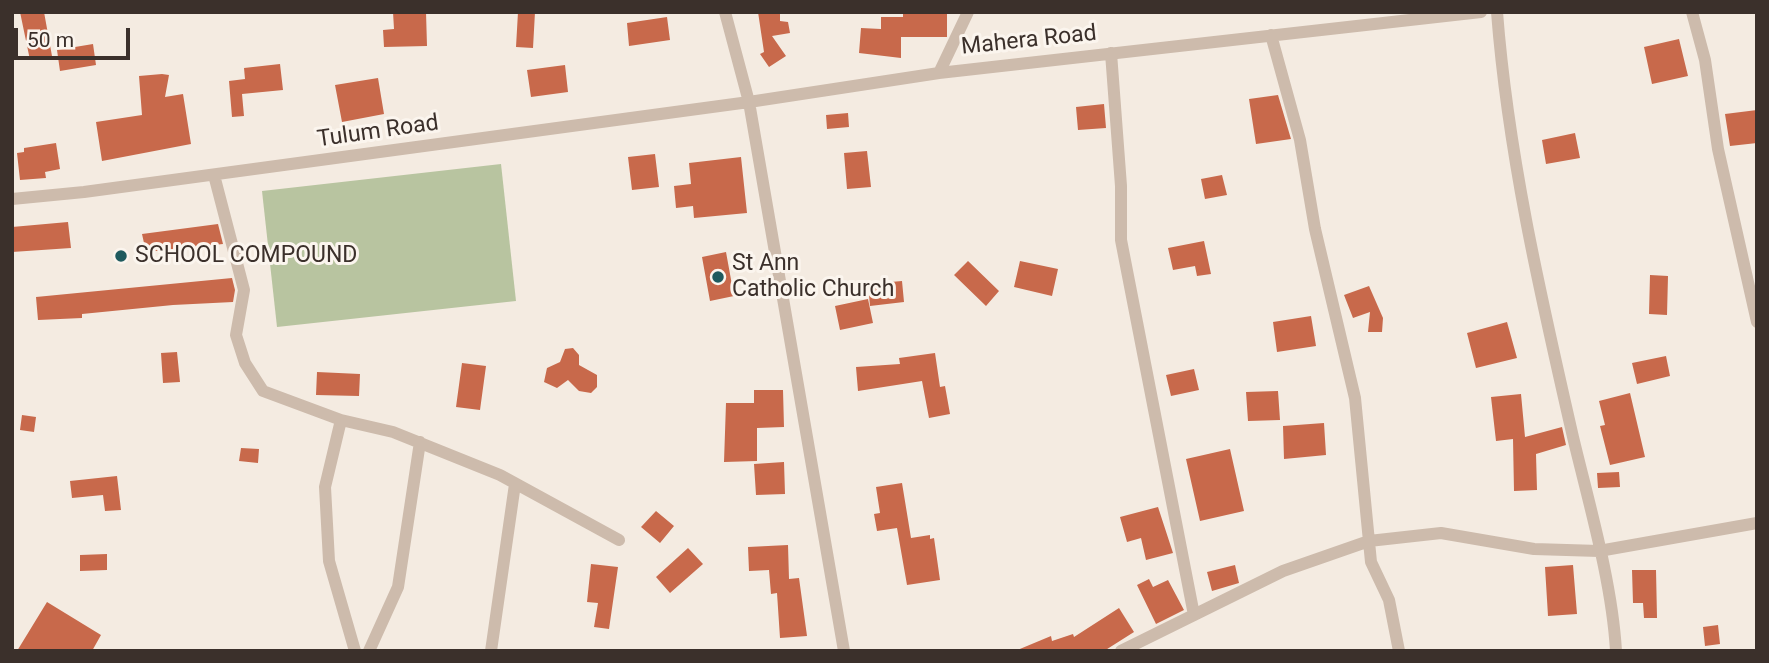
<!DOCTYPE html>
<style>
body{margin:0}
#map{position:relative;width:1769px;height:663px;overflow:hidden;background:#f4ebe1;font-family:Roboto,sans-serif}
canvas{display:block}
.frame{position:absolute;inset:0;border:14px solid #3b302b;pointer-events:none}
.scale{position:absolute;left:14px;top:28px;width:116px;height:32px;box-sizing:border-box;border:4px solid #3b302b;border-top:0;padding-left:9px;font-size:21px;line-height:24px;white-space:nowrap;color:#3b302b;-webkit-text-stroke:5px #fbf5ee;paint-order:stroke}
</style>
<div id="map">
<canvas width="1769" height="663"></canvas>
<div class="frame"></div>
<div class="scale">50 m</div>
</div>
<script>
const g = document.querySelector('canvas').getContext('2d');
g.lineJoin = 'round';
function fillPath(path, color) { g.fillStyle = color; g.fill(path, 'evenodd'); }
function stroke(path, color, width, dash) { g.strokeStyle = color; g.lineWidth = width; g.lineCap = dash ? 'butt' : 'round'; g.setLineDash(dash || []); g.stroke(path); }
function label(font, color, halo, rows, align = 'center') {
  g.font = font + ' Roboto,sans-serif'; g.lineWidth = 6; g.setLineDash([]); g.textBaseline = 'middle'; g.strokeStyle = halo; g.fillStyle = color; for (const [text, x, y, turn = 0] of rows) {
    g.save(); g.translate(x, y); g.rotate((+turn || 0) * Math.PI / 180); g.textAlign = isNaN(turn) ? turn : align; if (halo) g.strokeText(text, 0, 0); g.fillText(text, 0, 0); g.restore();
  }
}
fillPath(new Path2D(`
 M501 164 516 301 277 327 262 191Z`), '#b8c4a0');
fillPath(new Path2D(`
 M20 12H44L52 56 30 60Z
 M393 12H426L427 46 384 47 383 30 394 29Z
 M518 12H535L533 48 516 47Z
 M758 12H780V21L788 22 790 33 772 36 786 56 769 67 760 54 764 52Z
 M903 12H947V37H901V58L859 53 861 28 881 29V17H903Z
 M667 17 670 40 629 46 627 23Z
 M1679 39 1688 76 1652 84 1644 47Z
 M93 44 96 65 60 71 57 50Z
 M280 64 283 90 242 94 244 116 232 117 229 81 245 79 244 68Z
 M565 65 568 92 531 97 527 70Z
 M162 74 169 75 165 97 183 94 191 144 102 161 96 122 142 115 139 76Z
 M378 78 384 114 342 122 335 85Z
 M1278 95 1291 139 1256 144 1249 99Z
 M1104 104 1106 128 1078 130 1076 107Z
 M1757 110V143L1730 146 1725 114Z
 M848 113 849 127 827 129 826 115Z
 M1575 133 1580 158 1546 164 1542 140Z
 M56 143 60 169 45 172 46 178 20 180 17 153 24 152V148Z
 M867 151 871 187 847 189 844 153Z
 M655 154 659 187 632 190 628 157Z
 M741 157 747 213 694 218 693 206 676 208 674 186 691 184 689 163Z
 M1222 175 1227 195 1205 199 1201 179Z
 M68 222 71 248 12 252V227Z
 M218 224 223 244 146 252 142 234Z
 M1204 241 1211 274 1197 276 1195 266 1173 270 1168 248Z
 M726 252 734 296 710 301 702 257Z
 M968 261 999 291 986 306 954 275Z
 M1020 261 1058 269 1052 296 1014 287Z
 M1650 275 1668 276 1667 315 1649 314Z
 M232 278 235 290 233 302 173 305 82 314V318L38 320 36 297Z
 M902 281 904 302 870 306 868 284Z
 M1369 286 1383 318 1382 332H1368L1370 312 1353 318 1344 295Z
 M868 299 873 323 840 330 835 306Z
 M1311 316 1316 346 1277 352 1273 322Z
 M1507 322 1517 358 1476 368 1467 333Z
 M573 348 579 355V365L597 375V387L591 393 579 391 568 380 557 388 544 382 547 368 560 362 565 349Z
 M177 352 180 382 163 383 161 353Z
 M935 353 940 387 945 386 950 414 929 418 922 381 858 391 856 367 900 364 899 358Z
 M1666 356 1670 376 1637 384 1632 363Z
 M462 363 486 366 480 410 456 407Z
 M1194 369 1199 390 1171 396 1166 375Z
 M317 372 360 374 359 396 316 395Z
 M754 390H783L784 427 757 428V461L724 462 726 403H754Z
 M1278 391 1280 420 1248 421 1246 392Z
 M1630 393 1645 457 1610 465 1600 426 1605 425 1599 401Z
 M1521 394 1525 437 1562 427 1566 445 1536 454 1537 490 1514 491 1513 439 1496 441 1491 397Z
 M22 415 36 417 34 432 20 430Z
 M1324 423 1326 455 1284 459 1283 426Z
 M241 448 259 449 258 463 239 461Z
 M1230 449 1244 511 1200 521 1186 459Z
 M784 462 785 494 756 495 754 464Z
 M1619 472 1620 487 1598 488 1597 473Z
 M117 476 121 510 105 511 103 495 72 498 70 481Z
 M902 483 911 538 930 535V539L934 538 940 580 907 585 897 528 877 531 874 514 880 513 876 487Z
 M1158 507 1173 553 1146 560 1141 538 1127 542 1120 517Z
 M656 511 674 526 660 543 641 527Z
 M788 545 789 579 799 578 807 636 780 638 777 593 771 594 769 570 749 571 748 547Z
 M688 548 703 564 670 593 656 577Z
 M107 554V570L80 571V555Z
 M591 564 618 567 609 629 594 627 598 603 587 602Z
 M1235 565 1239 583 1212 591 1207 572Z
 M1573 565 1577 614 1548 616 1545 567Z
 M1632 570H1656L1657 618H1644L1643 603H1633Z
 M1149 579 1153 587 1168 580 1184 610 1156 624 1137 585Z
 M47 602 101 635 92 651H17Z
 M1119 608 1134 632 1104 651H1015L1051 636 1052 641 1073 634 1074 637Z
 M1718 625 1720 644 1705 646 1703 627Z`), '#c8694b');
stroke(new Path2D(`
 M725 12 749 102 844 651
 M1497 12C1508 155 1541 297 1573 437 1589 504 1612 582 1616 651
 M1692 12 1705 60 1718 149 1757 322
 M1271 35 1300 140 1315 229 1355 398 1371 562 1389 600 1399 651
 M1111 53 1121 186V240L1194 615
 M939 73 968 12
 M214 175 244 290 236 335 245 363 263 391 341 420 325 487 329 561 355 651
 M12 199 84 192 749 102 939 73 1481 12
 M341 420 393 432 500 475 619 540
 M369 651 398 587 420 442
 M491 651 515 484
 M1121 651 1283 571 1369 541 1441 533 1534 549 1599 551 1757 523`), '#cdbbac', 12);
for (const [x, y, r, color] of [
 [121,256,7,"#1f5a5e"],
 [718,277,7,"#1f5a5e"]
]) { const dot = new Path2D(); dot.arc(x, y, r, 0, 2 * Math.PI); g.fillStyle = color; g.fill(dot); stroke(dot, '#fbf5ee', 2.5); }
label('23px', '#3b302b', '#fbf5ee', [
 ["Mahera Road",1029,41,-6],
 ["Tulum Road",378,132,-8]
]);
label('23px', '#3b302b', '#fbf5ee', [
 ["SCHOOL COMPOUND",135,256],
 ["St Ann",732,264],
 ["Catholic Church",732,290]
], 'left');
</script>
